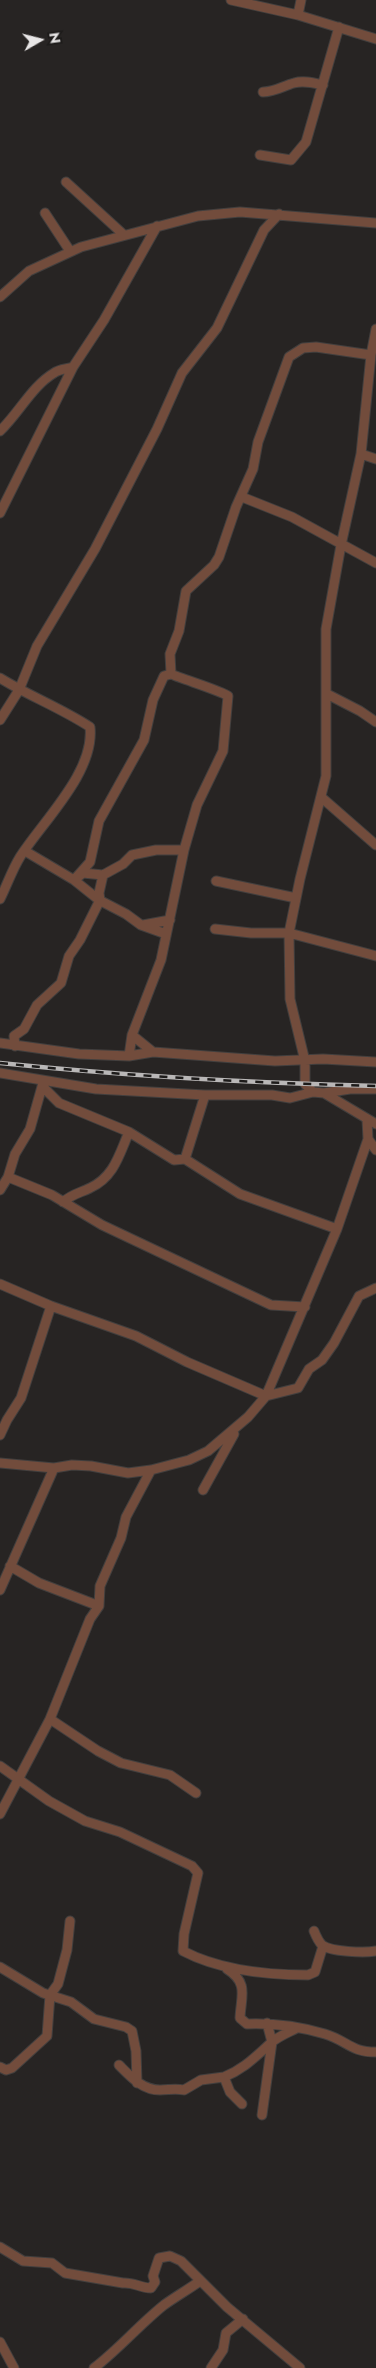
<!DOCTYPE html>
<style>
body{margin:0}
#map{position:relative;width:376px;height:2368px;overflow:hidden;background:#272423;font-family:Jost,sans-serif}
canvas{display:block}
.north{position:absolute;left:15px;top:15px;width:50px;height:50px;-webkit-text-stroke:4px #1d1b1a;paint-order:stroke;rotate:82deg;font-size:14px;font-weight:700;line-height:20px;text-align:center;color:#e8e6e6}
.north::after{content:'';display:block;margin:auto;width:18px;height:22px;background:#e8e6e6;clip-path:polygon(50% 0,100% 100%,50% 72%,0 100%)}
</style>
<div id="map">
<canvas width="376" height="2368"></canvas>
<div class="north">N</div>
</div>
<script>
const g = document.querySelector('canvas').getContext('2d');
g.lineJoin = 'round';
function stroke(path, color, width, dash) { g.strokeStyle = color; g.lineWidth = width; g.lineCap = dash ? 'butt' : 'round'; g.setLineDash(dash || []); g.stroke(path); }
const minor = new Path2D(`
 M231 0 298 15 376 39
 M298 15 301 0
 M263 92C275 92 283 86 294 83 304 80 314 83 323 85
 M260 155 291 160 306 142 339 27
 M66 182 124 235
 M45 213 70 251
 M0 297 29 271 81 247 198 216 240 212 376 223
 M376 329 371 355 361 454 341 545 326 629V776L300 879 289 933 290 999 305 1061V1084L313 1092 324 1093 376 1124
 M0 431C19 413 32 386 54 373 59 369 67 369 73 367
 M361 454 376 459
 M242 497 292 517 376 563
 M0 513 73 367 104 320 157 226
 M0 678C29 696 61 708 90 727 95 772 43 821 20 857 12 870 7 885 0 899
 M327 694 360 711 376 722
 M0 720 19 690 37 646 95 549 157 429 182 373 217 328 264 230 279 214
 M321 797 376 845
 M25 851 74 880 99 900 126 914 141 925 166 934
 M78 877 83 873 103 875 123 864 132 855 156 850H184
 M74 880 90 862 99 821 144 740 153 700 164 676 171 674 170 654 179 631 186 591 214 565 219 557 236 507 253 469 258 442 289 357 303 348 316 347 371 355
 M216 881 296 898
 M143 925 170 920
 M215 929 251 933H289L376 956
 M132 1035 153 1052
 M0 1043 79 1054 129 1056 153 1052 275 1061 323 1059 376 1062
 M15 1046 14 1036 24 1029 37 1005 61 983 69 956 80 940 100 900 99 893 103 875
 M129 1056 132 1035 161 960 184 850 197 805 223 751 228 696C222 691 182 679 171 674
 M0 1073 96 1089 205 1095H272L290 1098 313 1092
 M43 1087 59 1103 129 1132 174 1160 185 1159 205 1095
 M324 1093 350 1089H376
 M368 1139 376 1150
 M185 1159 240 1194 337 1229
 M8 1177 52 1195 102 1225 271 1305 305 1307
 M0 1190 8 1177 15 1154 30 1129 43 1083
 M63 1202C72 1194 80 1193 90 1188 114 1177 119 1155 129 1132
 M0 1284 51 1306 136 1336 187 1362 266 1396 298 1388 309 1369 322 1360 334 1343 359 1296 376 1288
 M0 1435 7 1420 21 1398 51 1306
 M0 1463 54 1468 72 1465 91 1466 128 1473 151 1470 189 1460 208 1451 248 1417 266 1396 337 1229 368 1139 367 1120
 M203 1490 234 1434
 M10 1566 39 1583 99 1606
 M0 1590 54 1468
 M50 1719 98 1751 121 1763 170 1775 196 1793
 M0 1766 49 1801 85 1821 120 1832 192 1866 198 1873 184 1934 183 1951C221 1971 267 1975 308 1975L315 1972 323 1946
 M0 1814 50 1719 90 1619 99 1606 100 1586 121 1538 126 1517 151 1470
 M314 1931C316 1936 318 1941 322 1945 331 1952 365 1953 376 1951
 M0 1967 43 1993 71 2002 94 2019 126 2027 132 2031 136 2051 137 2083
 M227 1969C249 1983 241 1996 240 2018L247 2024C272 2023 301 2027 325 2034 348 2041 350 2052 376 2052
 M119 2065C130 2076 142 2090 160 2090 169 2090 175 2088 184 2090L201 2080 224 2077 230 2092 242 2104
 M0 2067 6 2070 12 2068 47 2036 50 1995 58 1984 67 1950 70 1921
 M224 2077C244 2069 255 2057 271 2043 277 2037 287 2033 295 2029
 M262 2115 272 2042 267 2023
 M0 2247 23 2261 52 2263 65 2273 123 2283C134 2282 140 2288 151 2288L155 2282 153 2276 159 2258 170 2256 181 2261 227 2307 300 2368
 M0 2342 14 2368
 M94 2368C119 2349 139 2325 164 2305 175 2297 189 2289 200 2281
 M211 2368 223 2350 226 2333 243 2319`);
stroke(minor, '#423f3e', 11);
stroke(minor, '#724c3c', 9);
const rail = new Path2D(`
 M0 1063C125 1076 251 1083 376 1086`);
stroke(rail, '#b9b7b7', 4.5);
stroke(rail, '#1d1b1a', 2.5, [8]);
</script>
